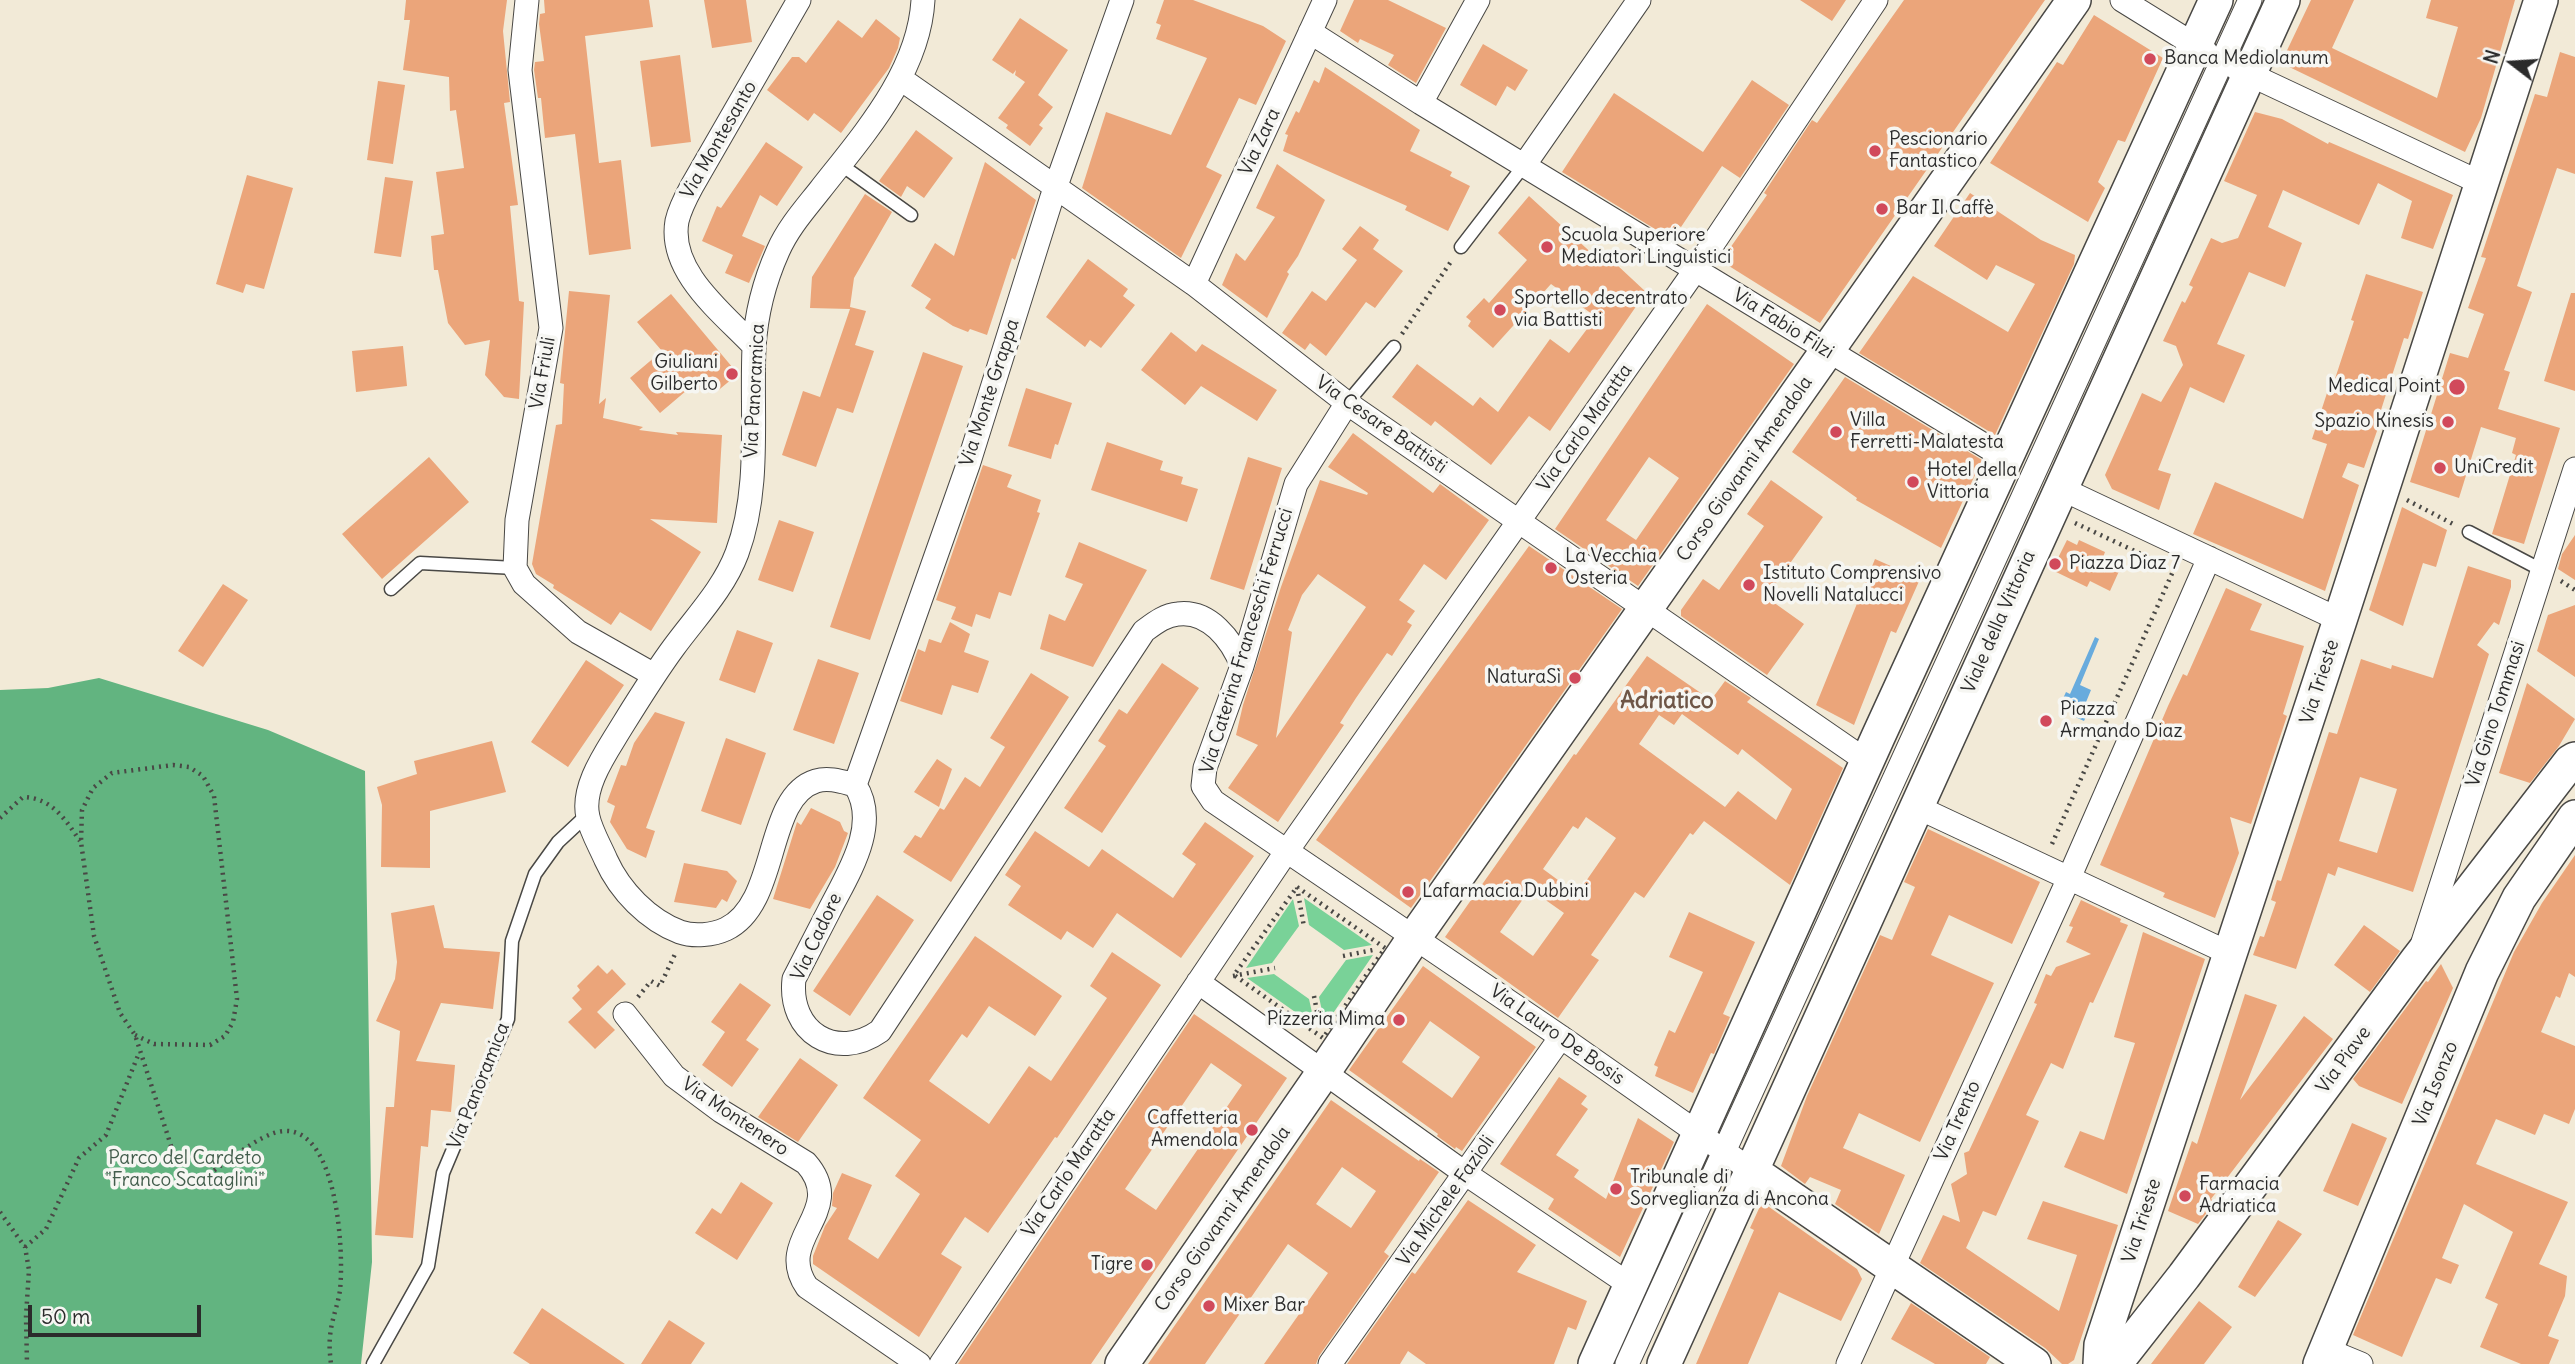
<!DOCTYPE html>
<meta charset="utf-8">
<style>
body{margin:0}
#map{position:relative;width:2575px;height:1364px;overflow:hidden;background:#f2ead7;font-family:Delius,sans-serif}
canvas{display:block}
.north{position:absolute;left:2477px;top:28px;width:70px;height:70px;-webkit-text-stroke:5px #f6f6f2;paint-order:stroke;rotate:287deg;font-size:19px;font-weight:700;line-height:28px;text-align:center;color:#2b2b2b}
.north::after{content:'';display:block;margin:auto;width:24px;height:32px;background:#2b2b2b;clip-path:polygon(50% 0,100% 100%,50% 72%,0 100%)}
.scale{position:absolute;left:28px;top:1305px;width:173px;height:32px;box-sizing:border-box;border:4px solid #2b2b2b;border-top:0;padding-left:9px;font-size:21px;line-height:24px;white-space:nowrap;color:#2b2b2b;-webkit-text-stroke:5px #f6f6f2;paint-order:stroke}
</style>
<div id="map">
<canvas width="2575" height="1364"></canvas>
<div class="north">N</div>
<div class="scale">50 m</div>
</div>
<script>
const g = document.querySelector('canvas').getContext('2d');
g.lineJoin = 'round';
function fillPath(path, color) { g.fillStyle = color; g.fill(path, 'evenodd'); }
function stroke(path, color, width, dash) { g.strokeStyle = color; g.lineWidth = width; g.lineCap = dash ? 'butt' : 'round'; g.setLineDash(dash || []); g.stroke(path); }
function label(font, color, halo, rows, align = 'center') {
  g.font = font + ' Delius,sans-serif'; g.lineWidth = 7; g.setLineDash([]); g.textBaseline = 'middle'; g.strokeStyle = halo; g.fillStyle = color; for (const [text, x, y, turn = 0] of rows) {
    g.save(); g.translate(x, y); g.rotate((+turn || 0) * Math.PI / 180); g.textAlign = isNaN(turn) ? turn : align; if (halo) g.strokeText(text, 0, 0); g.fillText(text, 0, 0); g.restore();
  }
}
fillPath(new Path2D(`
 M1304 898 1372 945 1344 950 1309 925Z
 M1293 899 1299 926 1272 963 1246 968Z
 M1373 955 1325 1025 1319 997 1346 960Z
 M1274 974 1309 999 1315 1026 1247 978Z`), '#79d298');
fillPath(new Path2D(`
 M99 678 268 730 365 771 372 1262 361 1364H0V690L48 688Z`), '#62b480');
fillPath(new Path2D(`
 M2095 637 2099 639 2080 685 2091 690 2084 707 2089 710 2084 721 2073 716 2075 712 2060 705 2066 692 2070 694Z`), '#68abdd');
fillPath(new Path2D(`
 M406 0H507L503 31 510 102 504 103 518 205 510 206 519 301 524 302 519 399 504 397 485 375 490 340 465 345 448 323 438 270H434L431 236 444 234 436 172 464 168 456 110 450 111 449 77 403 70 410 20H404Z
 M544 0H649L653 27 585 36 599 163 621 160 631 249 589 255 575 134 545 138 541 98H538L534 70 535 62 544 61 539 24 540 14 545 13Z
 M704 0H746L752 42 712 48Z
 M1164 0H1193L1263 26 1286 41 1256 105 1239 98 1206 167 1222 175 1181 258 1082 188 1106 112 1171 135 1207 58 1156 39 1161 25 1156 23Z
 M1354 0H1388L1446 28 1416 83 1388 65 1394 55 1360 39 1358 43 1340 31Z
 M1800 0H1846L1832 21Z
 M1904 0H2045L1820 323 1721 261 1767 195 1764 193 1812 120 1817 123Z
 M2311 0H2354L2332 48 2437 98 2458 27 2426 18 2431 0H2515L2481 118 2465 152 2281 63Z
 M2094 15 2163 58 2125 142 2118 140 2098 182 2105 188 2088 222 1990 163 2057 62 2063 65Z
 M1020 18 1068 50 1038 95 1053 107 1039 125 1043 128 1030 146 1006 128 1008 125 998 118 1025 82 1015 75 1016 70 1013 74 992 60Z
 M876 19 900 38 898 48 889 68 841 133 814 113 808 121 767 90 792 57H799L806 63 838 20 862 38Z
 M1483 44 1528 70 1515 91 1507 86 1496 106 1460 85Z
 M2560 52 2575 57V174L2557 168 2517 286 2532 292 2504 370 2510 372 2498 409 2560 428 2524 544 2492 534 2516 455 2512 453 2516 438 2481 427 2459 498 2410 482 2450 353 2468 358 2484 314 2468 308 2486 258 2481 257 2535 94 2547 97Z
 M680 55 691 142 651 147 640 61Z
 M1325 67 1420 130 1410 151 1452 172 1450 176 1470 186 1448 231 1405 210 1407 206 1283 151 1288 135 1285 134 1296 111 1299 113 1314 80 1319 83Z
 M1752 80 1789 105 1740 178 1722 166 1681 227 1676 224 1668 237 1562 172 1614 93 1703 152Z
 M378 81 405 85 393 164 367 160Z
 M2255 112 2282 119 2328 144 2329 142 2453 195 2433 249 2401 238 2412 201 2378 183 2359 225 2283 190 2268 227 2302 243 2285 287 2249 272 2217 344 2245 355 2224 403 2190 387 2158 470 2171 474 2159 510 2112 489 2105 475 2142 393 2161 402 2183 365 2176 346 2163 341 2182 301 2185 303 2193 287 2189 285 2211 238 2222 243 2238 238 2257 195 2224 181Z
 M916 130 953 158 924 198 907 186 901 197 879 181Z
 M766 142 803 167 777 206 760 195 742 236 765 246 749 283 725 273 733 255 702 241 717 206 721 208Z
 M985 162 1036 200 1015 260 1012 258 987 335 970 329 968 332 953 326 925 308 931 299 911 286 935 243 954 256Z
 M1277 164 1325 200 1298 256 1287 272 1289 274 1267 318 1222 285 1236 253 1245 261 1275 217 1256 208Z
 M247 175 293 188 264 289 246 284 243 293 216 284Z
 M385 177 413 181 401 257 374 253Z
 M1970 193 2041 240 2075 255 2074 264 1995 435 1859 353 1913 276 2008 332 2035 284 1996 265 1987 280 1934 246Z
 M865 194 892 212 854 278 850 307 866 311 855 345 874 351 853 413 837 408 816 467 782 455 803 391 820 397 850 309 810 308 812 277Z
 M1529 196 1597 258 1602 251 1646 292 1550 431 1529 416 1491 465 1435 421 1431 426 1392 397 1417 364 1473 406 1480 397 1498 412 1550 339 1569 353 1596 317 1551 284 1493 348 1468 326 1471 321 1466 317 1484 298 1489 303 1527 260 1498 233Z
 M1360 226 1379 240 1373 249 1403 271 1375 308 1366 302 1326 356 1310 343 1305 350 1282 333 1312 291 1326 301 1357 260 1342 249Z
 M1088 259 1128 289 1123 296 1135 305 1101 348 1090 340 1085 347 1046 317Z
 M2366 274 2423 292 2408 339 2404 338 2381 410 2384 411 2364 468 2348 463 2342 477 2359 485 2325 591 2193 534 2215 482 2303 519 2327 444 2312 439 2327 393 2330 394 2354 321 2351 320Z
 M569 291 610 295 599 404 606 398 603 418 643 427 639 430 678 435 676 432 722 435 717 523 650 519 701 552 651 631 620 612 611 625 553 588 554 585 536 574 532 564 556 425 562 424 564 384 560 383Z
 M2571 293H2575V391L2544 381Z
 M671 294 738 374 715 393 707 383 698 391 693 385 660 413 630 378 662 351 637 322Z
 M1707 304 1794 364 1638 586 1555 529ZM1649 457 1679 478 1636 540 1606 520Z
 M1171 332 1196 352 1202 344 1277 390 1257 421 1201 386 1185 405 1141 370Z
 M403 346 407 386 356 392 352 351Z
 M923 352 963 366 870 640 830 627Z
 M1845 377 1982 460 1941 548 1856 500 1857 498 1792 452Z
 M1026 388 1072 403 1058 445 1055 444 1051 459 1008 446Z
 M1353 433 1433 493 1440 484 1489 520 1446 580 1424 564 1399 600 1415 611 1407 622 1412 625 1392 656 1387 653 1356 698 1340 723 1344 725 1278 822 1228 788 1258 745 1236 735 1243 705 1281 587 1320 480 1367 495 1368 493 1328 467ZM1318 574 1366 607 1276 738 1292 632 1288 630 1302 595Z
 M1107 442 1163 461 1160 470 1183 477 1181 484 1198 489 1187 522 1091 490Z
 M429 457 469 502 382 579 342 534Z
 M1248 457 1282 468 1244 590 1210 579Z
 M983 465 1012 475 1007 487 1041 500 1037 512 1040 513 1011 596 999 592 990 619 976 614 972 627 951 619 956 607 936 600Z
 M1771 480 1823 517 1766 597 1804 624 1767 675 1681 616V610L1703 579 1719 590 1764 526 1747 514Z
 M2402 507 2447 530 2436 567 2423 563 2403 626 2369 610Z
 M779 520 814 532 793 592 758 580Z
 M2575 535V580L2558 569 2562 554Z
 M2067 540 2077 545 2079 540 2105 552 2102 560 2120 569 2110 591 2090 581 2087 587 2052 570Z
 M1079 542 1147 570 1093 667 1040 649 1049 614 1065 621 1083 584 1065 577Z
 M1529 546 1622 609 1411 908 1316 840Z
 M1875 559 1920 579 1896 633 1891 631 1854 725 1816 705Z
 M2468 566 2511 580V587L2499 625 2494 622 2477 645 2489 654 2413 892 2338 867 2335 876 2328 873 2296 969 2253 955 2260 936 2264 937 2276 902 2271 900 2277 880 2281 881 2329 732 2337 734 2361 659 2391 669 2392 665 2433 678ZM2360 777 2397 789 2377 853 2339 841Z
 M223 584 248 600 203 667 178 651Z
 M2226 588 2262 604 2250 630 2304 646 2283 714 2287 716 2251 824 2230 817 2239 853 2215 918 2163 897 2165 893 2100 865 2168 706 2183 674 2187 676Z
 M2575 605V677L2537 651 2548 615Z
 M950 622 970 634 964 652 989 661 978 693 952 685 942 715 900 701 918 649 925 652 929 639 941 643Z
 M737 630 773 643 755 693 719 680Z
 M1647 656 1711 700 1725 681 1751 698 1747 702 1843 768 1790 885 1704 821 1693 835 1690 833 1644 898 1635 892 1591 955 1599 960 1558 1018 1445 937 1574 754 1576 755ZM1682 714 1738 755 1742 749 1792 789 1776 820 1738 791 1725 807 1639 744 1659 715 1674 725ZM1586 817 1616 838 1577 894 1543 869 1573 826 1578 829ZM1530 889 1564 913 1533 956 1500 932Z
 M818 659 859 673 834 744 793 730Z
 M586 660 624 685 568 767 531 742Z
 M1162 663 1199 688 1102 833 1064 808 1106 746 1098 741 1119 709 1127 714Z
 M1031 673 1069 697 951 882 903 852 915 835 921 838 940 808 944 810 965 777 980 787 1005 747 990 738Z
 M2527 683 2575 719 2559 746 2530 783 2499 773Z
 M655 712 685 722 646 828 655 831 646 858 627 849 610 822 615 806 607 802 621 765 626 766 634 743Z
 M726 738 766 753 741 825 701 811Z
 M492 741 506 792 430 811V868L381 867 382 805 377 787 417 774 414 761Z
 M937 759 952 769 939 807 914 792Z
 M811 808 840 822 844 831 848 833 835 867 810 909 773 899 797 822 801 825Z
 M1205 822 1254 856 1181 958 1117 913 1093 948 1067 931 1061 940 1008 905 1021 886 1005 875 1035 831 1089 867 1102 849 1173 898 1196 864 1182 854Z
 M1928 829 2040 882 2012 944 1949 915 1931 955 1994 983 1920 1142 1859 1113 1843 1148 1905 1175 1879 1234 1835 1204 1841 1190 1810 1177 1805 1184 1781 1166 1807 1096 1880 935 1892 940 1915 887 1904 882Z
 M2575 855V977L2569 973 2560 998 2556 996 2541 1032 2575 1046V1109L2569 1124 2544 1114 2535 1135 2496 1119 2476 1164 2568 1202 2539 1264 2567 1276 2565 1296 2548 1336 2559 1340 2549 1364H2521L2480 1347 2498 1304 2485 1298 2513 1232 2464 1204 2442 1258 2459 1265 2451 1284 2436 1278 2402 1357 2353 1335 2514 952 2542 903Z
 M684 863 727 871 737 881 727 902 722 899 716 908 674 902Z
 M877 895 914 920 850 1016 813 991Z
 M2081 900 2121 919 2120 922 2128 925 2093 1003 2090 1002 2063 1069 2051 1063 2026 1115 2039 1121 1996 1216 1983 1211 1966 1248 2059 1311 2077 1255 2027 1239 2043 1201 2118 1225 2074 1360 2068 1364H2062L2045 1348 1920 1263 1943 1215 1960 1222 1951 1184 1967 1174 1964 1153 1969 1151 2037 1004 2034 1003 2046 974 2051 976 2056 967 2091 954 2066 942 2073 927 2069 926Z
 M434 905 444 948 500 952 493 1009 441 1003 416 1061 455 1065 451 1112 431 1110 428 1147 421 1146 413 1238 375 1235 386 1107H394L400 1031 376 1021 395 979 397 962 391 913Z
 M1689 912 1755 942 1723 1014 1730 1017 1714 1054 1711 1053 1693 1093 1655 1076 1658 1067 1654 1065 1669 1030 1675 1033 1703 972 1669 957Z
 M2364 925 2400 951 2370 992 2334 965Z
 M2143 932 2205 959 2127 1194 2064 1167 2080 1131 2104 1140 2135 1043 2114 1037Z
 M975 936 1062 996 1035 1036 989 1006 967 1038 962 1034 929 1081 989 1124 1029 1066 1051 1081 1107 998 1090 986 1112 952 1161 985 1057 1138 1055 1137 988 1233 965 1217 941 1254 962 1267 919 1337 813 1264V1256L825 1226 837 1208 832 1206 833 1193 842 1173 872 1185 848 1239 878 1259 920 1194 895 1176 921 1140 863 1098Z
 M2441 964 2453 988 2402 1104 2359 1086 2353 1079 2426 981 2428 982Z
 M598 965 607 974 612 969 626 984 597 1012 615 1030 595 1049 568 1022 582 1009 572 998 580 990 577 986Z
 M1423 966 1536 1047 1462 1151 1456 1147 1455 1149 1437 1136 1438 1134 1349 1070ZM1430 1021 1480 1057 1452 1098 1402 1062Z
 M740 983 771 1005 746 1040 759 1049 732 1087 702 1065 725 1032 711 1022Z
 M2245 994 2277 1005 2240 1100 2304 1016 2333 1039 2211 1199 2215 1202 2198 1224 2168 1211 2192 1141 2197 1144Z
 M1194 1014 1287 1078 1091 1364H958ZM1211 1063 1242 1085 1156 1210 1125 1189Z
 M800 1058 838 1085 798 1142 758 1117Z
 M1559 1077 1587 1096 1581 1104 1588 1109 1556 1155 1579 1170 1574 1177 1606 1199 1638 1118 1674 1142 1620 1257 1548 1209 1554 1199 1500 1164Z
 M1331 1100 1419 1161 1420 1159 1439 1172 1384 1252 1389 1256 1319 1356 1316 1364H1264L1328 1273 1288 1244 1205 1364H1148ZM1342 1167 1376 1191 1351 1228 1316 1204Z
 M2352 1123 2387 1138 2358 1206 2323 1191Z
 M741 1182 773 1203 737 1260 695 1233 712 1208 721 1214Z
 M1468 1200 1536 1245 1517 1272 1587 1301 1576 1330 1568 1327 1554 1364H1426L1408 1351 1400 1364H1347L1412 1272 1415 1274Z
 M1762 1202 1857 1269 1862 1279 1841 1321 1779 1292 1748 1364H1696L1754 1230 1750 1228Z
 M2278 1220 2302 1234 2255 1297 2238 1287Z
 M2199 1301 2232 1327 2204 1364H2151Z
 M1911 1303 1990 1357 1986 1364H1935L1891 1339Z
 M542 1308 625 1364H530L513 1353Z
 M669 1320 705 1343 691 1364H641Z`), '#eba57a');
const lane = new Path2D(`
 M840 164 911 215
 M1461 247 1525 164
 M1347 403 1394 347
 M2469 532 2534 566
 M391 589 420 563 515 568
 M373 1364 428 1266 443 1173 508 1019 512 941 535 874 558 842 587 815`);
const street = new Path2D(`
 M527 0 520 70 551 328 517 520 515 568 524 584 578 632 654 675
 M923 0C919 73 863 135 820 190 805 209 788 228 778 251 765 280 756 315 754 348 751 414 761 489 737 553 724 588 696 617 674 647 654 674 637 702 619 731 605 754 581 788 588 817 591 831 600 846 606 860 620 891 648 920 680 932 694 937 713 935 726 929 780 903 764 797 816 781 829 777 843 782 855 785 881 825 847 875 829 911 817 934 806 956 794 979 788 1032 836 1062 880 1031L1144 631C1155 623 1165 615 1178 614 1209 610 1232 640 1242 666
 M2122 0 2206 52
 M1310 32 1421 103 2007 459
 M2236 68 2483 184
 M901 79 1194 284 1347 403 1868 762
 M1421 103 1478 0
 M1525 164 1639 0
 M1194 284 1325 0
 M754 346C723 313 668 272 677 221 680 208 686 197 692 186L799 0
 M1347 403 1296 484 1242 666 1205 768 1203 786 1213 801 1561 1037 1752 1171
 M2060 488 2340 620
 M855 785 968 465 1052 197 1122 0
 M1917 807 2231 954
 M2423 942 2575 469
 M1198 982 1466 1174 1630 1285
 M625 1014 674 1076 721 1111 806 1163C849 1212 773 1238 807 1287L919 1364
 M2327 1350 2361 1364
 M941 1364 1282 858 1696 269 1876 0
 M1330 1364 1561 1037
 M1627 1364 2250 0
 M1848 1364 2069 878 2209 558`);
const secondary = new Path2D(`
 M1752 1171 2034 1364
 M1122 1364 1323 1073 1414 938 2074 0
 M1595 1364 1878 737 2216 0
 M1664 1364 2283 0
 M2100 1364 2101 1345 2340 620 2541 0
 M2115 1364 2184 1276 2417 960 2570 762 2575 759
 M2320 1364 2482 972 2519 898 2575 817`);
stroke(lane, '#494845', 15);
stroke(street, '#494845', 25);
stroke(secondary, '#494845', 36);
stroke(new Path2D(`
 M1402 334 1452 260
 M2407 500 2455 525
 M2075 523 2169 567
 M2561 581 2575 590
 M0 818 23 797C52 798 65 819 80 841
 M2052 844 2174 569
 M1297 887 1385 948 1323 1038 1234 975Z
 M1297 887 1304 927
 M1343 956 1373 950
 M1233 976 1275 968
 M1314 996 1320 1027
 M638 997 651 981 660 986 676 952
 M135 1035 154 1044 210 1045 225 1036 233 1022 237 999 214 796 203 776 189 767 173 765 112 773 93 788 82 810 81 842 94 936 120 1013 135 1035 176 1161 184 1177 196 1182C219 1170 259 1132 284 1131 338 1128 344 1253 340 1290 338 1305 331 1321 330 1337 329 1346 330 1355 331 1364
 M0 1212 25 1247 29 1270 26 1316 27 1364
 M25 1247 46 1229 79 1158 106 1135 139 1053`), '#494845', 4.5, [2, 5]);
stroke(lane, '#fff', 12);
stroke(street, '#fff', 23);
stroke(secondary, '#fff', 33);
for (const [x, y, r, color] of [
 [2150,59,7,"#d1495b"],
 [1875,151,7,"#d1495b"],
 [1882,209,7,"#d1495b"],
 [1547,247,7,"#d1495b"],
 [1500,310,7,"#d1495b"],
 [732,374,7,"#d1495b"],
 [2457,387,9,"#d1495b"],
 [2448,422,7,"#d1495b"],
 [1836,432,7,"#d1495b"],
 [2440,468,7,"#d1495b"],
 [1913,482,7,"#d1495b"],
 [2055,564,7,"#d1495b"],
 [1551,568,7,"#d1495b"],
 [1749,585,7,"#d1495b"],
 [1575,678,7,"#d1495b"],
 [2046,721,7,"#d1495b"],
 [1408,892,7,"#d1495b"],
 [1399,1020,7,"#d1495b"],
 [1252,1130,7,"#d1495b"],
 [1616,1189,7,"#d1495b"],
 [2185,1196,7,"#d1495b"],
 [1147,1265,7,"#d1495b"],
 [1209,1306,7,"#d1495b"]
]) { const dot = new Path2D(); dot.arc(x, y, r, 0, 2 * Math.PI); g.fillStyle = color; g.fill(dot); stroke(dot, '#f6f6f2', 2.5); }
label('19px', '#2b2b2b', '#f6f6f2', [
 ["Banca Mediolanum",2164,59],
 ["Pescionario",1889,140],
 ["Fantastico",1889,162],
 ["Bar Il Caffè",1896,209],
 ["Scuola Superiore",1561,236],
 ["Mediatori Linguistici",1561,258],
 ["Sportello decentrato",1514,299],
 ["via Battisti",1514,321],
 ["Giuliani",718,363,"right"],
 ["Gilberto",718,385,"right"],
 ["Medical Point",2441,387,"right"],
 ["Villa",1850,421],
 ["Ferretti-Malatesta",1850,443],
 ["Spazio Kinesis",2434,422,"right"],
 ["UniCredit",2454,468],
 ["Hotel della",1927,471],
 ["Vittoria",1927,493],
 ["La Vecchia",1565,557],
 ["Osteria",1565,579],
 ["Piazza Diaz 7",2069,564],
 ["Istituto Comprensivo",1763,574],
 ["Novelli Natalucci",1763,596],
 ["NaturaSì",1561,678,"right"],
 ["Piazza",2060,710],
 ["Armando Diaz",2060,732],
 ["Lafarmacia.Dubbini",1422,892],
 ["Pizzeria Mima",1385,1020,"right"],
 ["Caffetteria",1238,1119,"right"],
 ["Amendola",1238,1141,"right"],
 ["Tribunale di",1630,1178],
 ["Sorveglianza di Ancona",1630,1200],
 ["Farmacia",2199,1185],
 ["Adriatica",2199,1207],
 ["Tigre",1133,1265,"right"],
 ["Mixer Bar",1223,1306]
], 'left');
label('19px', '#2b2b2b', '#f6f6f2', [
 ["Via Montesanto",719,140,-60],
 ["Via Zara",1260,142,-65],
 ["Via Fabio Filzi",1783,324,32],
 ["Via Friuli",543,373,-80],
 ["Via Panoramica",755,391,-87],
 ["Via Monte Grappa",990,393,-72],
 ["Via Cesare Battisti",1381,425,35],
 ["Via Carlo Maratta",1585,428,-55],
 ["Corso Giovanni Amendola",1745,469,-55],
 ["Viale della Vittoria",1999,622,-66],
 ["Via Caterina Franceschi Ferrucci",1247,641,-73],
 ["Via Trieste",2320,682,-72],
 ["Via Gino Tommasi",2496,714,-72],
 ["Via Cadore",817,937,-65],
 ["Via Lauro De Bosis",1557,1035,35],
 ["Via Piave",2344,1060,-54],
 ["Via Isonzo",2436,1084,-68],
 ["Via Panoramica",479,1086,-68],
 ["Via Montenero",735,1117,34],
 ["Via Trento",1958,1121,-66],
 ["Via Carlo Maratta",1069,1173,-56],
 ["Via Michele Fazioli",1446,1201,-55],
 ["Corso Giovanni Amendola",1223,1219,-55],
 ["Via Trieste",2142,1221,-72]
]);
label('19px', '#425d4c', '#f6f6f2', [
 ["Parco del Cardeto",185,1159],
 ["\"Franco Scataglini\"",185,1181]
]);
label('bold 23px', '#6e5647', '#f6f6f2', [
 ["Adriatico",1667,701]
]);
</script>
